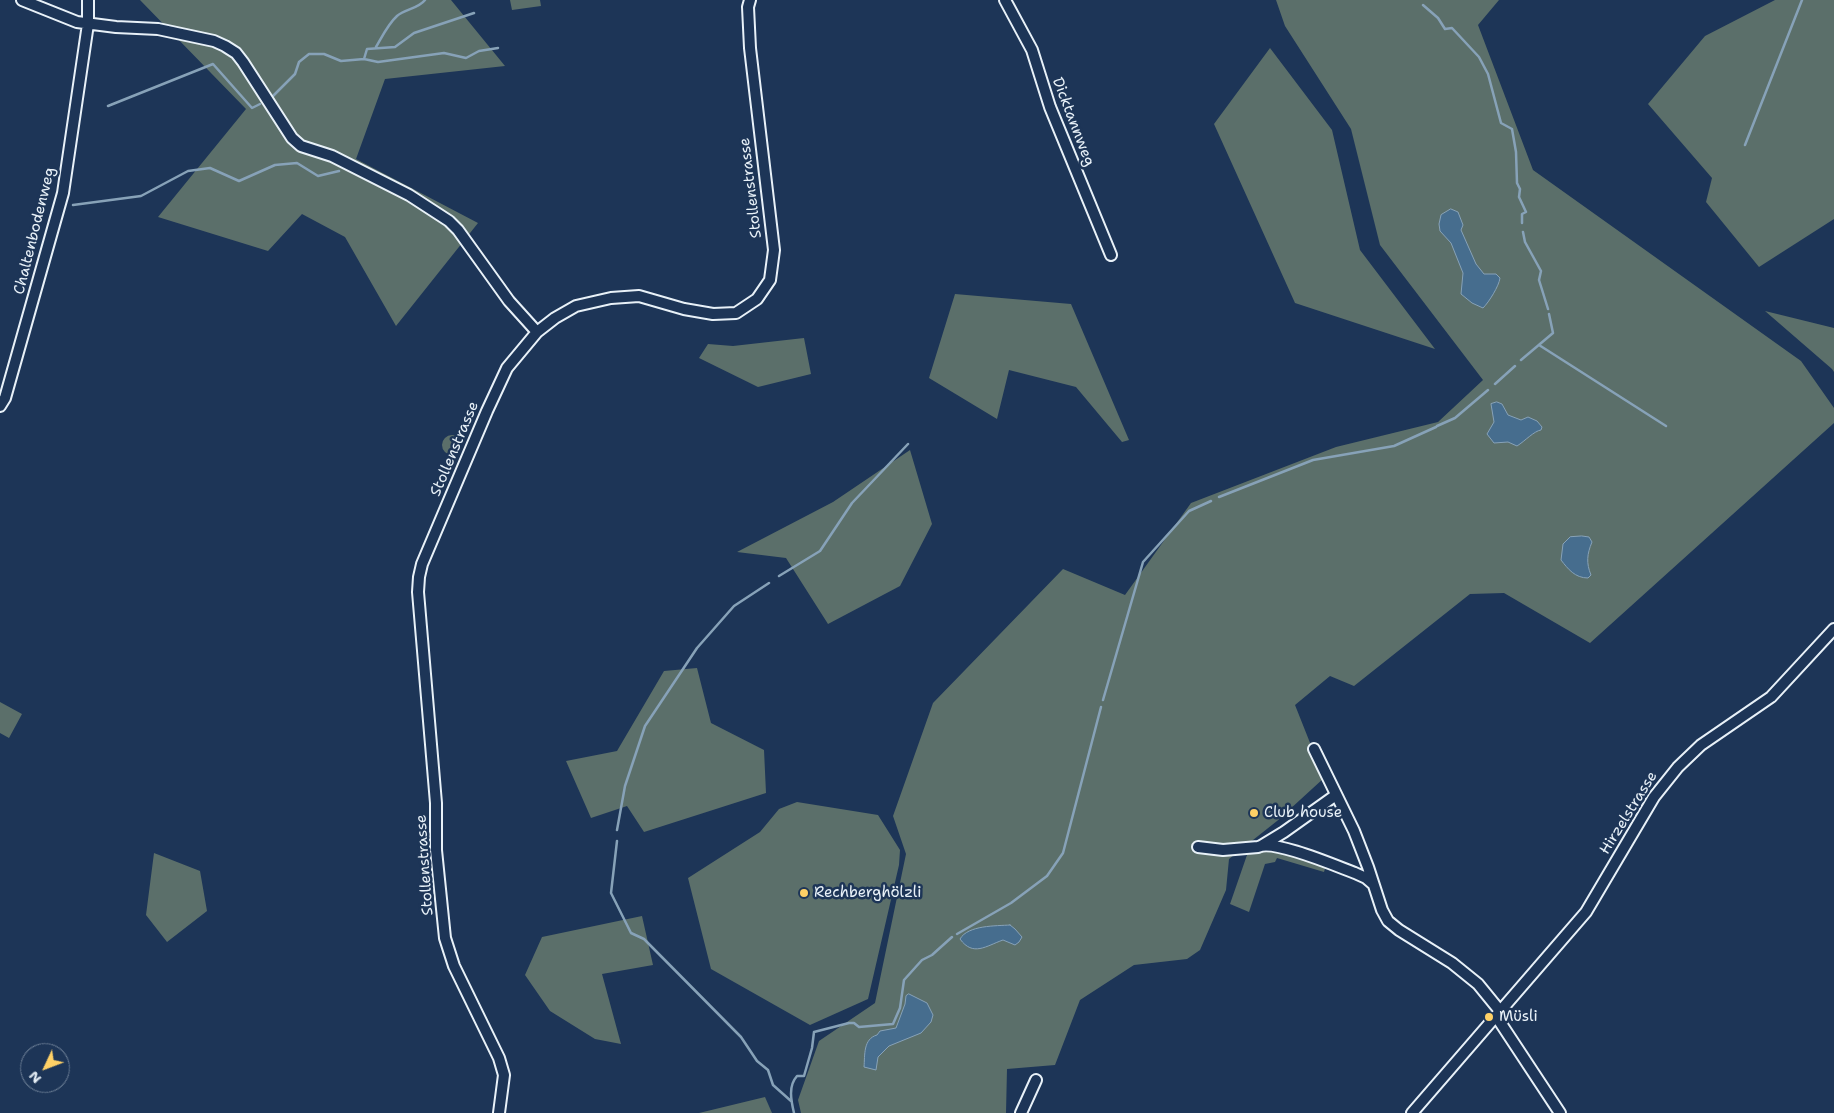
<!DOCTYPE html>
<meta charset="utf-8">
<style>
body{margin:0}
#map{position:relative;width:1834px;height:1113px;overflow:hidden;background:#1d3557;font-family:"Shantell Sans",sans-serif}
canvas{display:block}
.north{position:absolute;left:20px;top:1043px;width:50px;height:50px;box-sizing:border-box;background:#1d3557;border:1px solid #6e8097;border-radius:50%;rotate:227deg;font-size:14px;font-weight:700;line-height:20px;text-align:center;color:#e8f1f8}
.north::after{content:'';display:block;margin:auto;width:18px;height:22px;background:#ffd166;clip-path:polygon(50% 0,100% 100%,50% 72%,0 100%)}
</style>
<div id="map">
<canvas width="1834" height="1113"></canvas>
<div class="north">N</div>
</div>
<script>
const g = document.querySelector('canvas').getContext('2d');
g.lineJoin = 'round';
function fillPath(path, color) { g.fillStyle = color; g.fill(path, 'evenodd'); }
function stroke(path, color, width, dash) { g.strokeStyle = color; g.lineWidth = width; g.lineCap = dash ? 'butt' : 'round'; g.setLineDash(dash || []); g.stroke(path); }
function label(font, color, halo, rows, align = 'center') {
  g.font = font + ' "Shantell Sans",sans-serif'; g.lineWidth = 5; g.setLineDash([]); g.textBaseline = 'middle'; g.strokeStyle = halo; g.fillStyle = color; for (const [text, x, y, turn = 0] of rows) {
    g.save(); g.translate(x, y); g.rotate((+turn || 0) * Math.PI / 180); g.textAlign = isNaN(turn) ? turn : align; if (halo) g.strokeText(text, 0, 0); g.fillText(text, 0, 0); g.restore();
  }
}
fillPath(new Path2D(`
 M140 0H451L505 66 385 79 356 159 478 223 396 326 345 237 302 214 268 251 158 217 246 109Z
 M510 0H540L541 6 512 10Z
 M1276 0H1499L1478 25 1533 170 1801 361 1834 408V423L1590 643 1504 593 1470 594 1354 686 1330 676 1295 705 1324 778 1277 821 1229 859 1226 890 1200 950 1187 959 1134 965 1080 1000 1055 1065 1007 1069 1006 1113H801L798 1100 819 1041 875 1003 906 854 893 816 933 703 1063 569 1125 595 1191 503 1336 447 1438 422 1483 380 1380 245 1351 129 1285 26Z
 M1775 0H1834V219L1759 267 1706 202 1712 178 1648 104 1705 36Z
 M1270 48 1332 130 1360 250 1435 349 1295 303 1214 124Z
 M955 294 1071 304 1129 440 1122 442 1076 387 1009 370 997 419 929 378Z
 M1765 311 1834 328V372L1832 369Z
 M804 338 811 374 758 387 699 358 708 344 733 346Z
 M442 445a10 10 0 1 1 20 0a10 10 0 1 1-20 0Z
 M910 450 932 524 900 586 828 624 786 558 737 552 833 502Z
 M697 668 711 723 764 750 766 793 644 832 627 806 591 818 566 761 617 751 664 671Z
 M0 702 22 714 9 738 0 733Z
 M797 802 878 815 900 850 899 865 868 999 810 1025 711 969 688 878 760 832 779 809Z
 M1280 849 1326 865 1324 872 1277 858 1275 862 1265 864 1249 912 1230 904 1247 855 1265 850Z
 M154 853 200 871 207 911 167 942 146 915Z
 M642 916 653 965 602 974 621 1044 595 1039 550 1011 525 975 542 937Z
 M765 1097 772 1113H699Z`), '#5b6f6a');
const water = new Path2D(`
 M1451 209 1458 212 1463 225 1461 230 1476 264 1484 274H1496L1500 278C1499 286 1489 302 1483 308L1472 303 1461 294 1463 273 1451 243 1440 231 1439 224 1441 215Z
 M1497 402 1502 404 1508 415 1521 420 1528 417 1537 421 1542 427 1541 430C1534 431 1525 441 1517 446L1508 442 1494 443 1487 434 1494 422 1491 404Z
 M1582 536 1589 537 1592 542C1587 554 1586 563 1591 575L1588 578C1575 578 1568 569 1561 560L1563 544 1570 537Z
 M1010 925 1015 929 1022 937 1019 942 1015 945 1003 940C986 946 973 957 960 939 968 925 996 926 1010 925Z
 M909 994 927 1003 933 1015 931 1022 921 1033 889 1046 878 1057 876 1070 864 1067C865 1055 863 1039 877 1035L880 1031 896 1028 905 1004 906 996Z`);
fillPath(water, '#466d8e');
stroke(water, '#87a2b8', 1);
stroke(new Path2D(`
 M1423 5 1438 18 1445 29 1452 28 1479 57 1488 74 1501 123 1512 129 1516 152 1517 183 1520 189 1519 197 1526 212 1522 214V223
 M376 47C382 37 388 24 397 16 405 9 418 9 425 0
 M364 59 378 62 444 53 466 58 479 51 498 48
 M273 96 295 74 299 62 309 54H324L341 61 364 59 367 49 395 47 414 33 474 13
 M108 106 213 64 252 108 260 104
 M1745 145 1802 0
 M73 205 141 196 188 171 210 168 239 181 275 165 297 163 318 176 339 171
 M1523 232 1525 242 1541 271 1539 280 1548 309
 M1539 345 1666 426
 M1521 360 1553 333 1549 314
 M1495 384 1515 366
 M1437 426 1455 418 1488 390
 M1219 497 1313 460 1394 446 1436 427
 M779 576 820 551 852 503 908 444
 M1103 700 1143 562 1189 511 1211 501
 M617 830 625 786 645 726 697 648 734 606 769 583
 M617 841 611 893 631 933 644 939 741 1037 757 1061 768 1070 773 1085 791 1101
 M957 934 1011 903 1047 876 1063 853 1101 707
 M794 1113C791 1100 788 1086 797 1076H804L812 1048 814 1032 849 1023H854L859 1027 893 1024 900 1008 904 980 922 960 932 955 952 937`), '#87a2b8', 2.5);
const minor = new Path2D(`
 M22 0 77 22 116 27 158 29 214 41 225 46 236 53 243 62 292 138 301 146 332 156 409 195 449 221 458 230 509 301 537 332
 M1005 0 1032 50 1050 107 1111 255
 M0 406 5 398 63 193 88 24V0
 M1314 749 1354 831 1368 867 1382 910 1388 921 1399 930 1452 963 1478 984 1500 1011
 M1261 846 1284 832 1336 795
 M1198 847 1223 850 1258 847C1274 839 1336 866 1355 873L1366 878 1373 884
 M1496 1016 1560 1113
 M499 1113 504 1075 499 1058 454 966 445 938 436 850V803L418 592 419 577 422 564 487 411 507 368 537 332 555 318 576 306 611 298 639 296 684 309 713 314 736 313 757 299 770 280 774 250 750 48 748 7 750 0
 M1021 1113 1036 1080
 M1412 1113 1586 912 1654 797 1678 767 1701 745 1771 697 1834 629`);
stroke(minor, '#e8f1f8', 14);
stroke(minor, '#1d3557', 10);
for (const [x, y, r, color] of [
 [1254,813,5,"#ffd166"],
 [804,893,5,"#ffd166"],
 [1489,1017,5,"#ffd166"]
]) { const dot = new Path2D(); dot.arc(x, y, r, 0, 2 * Math.PI); g.fillStyle = color; g.fill(dot); stroke(dot, '#1d3557', 2); }
label('15px', '#e8f1f8', '#1d3557', [
 ["Dicktannweg",1073,122,69],
 ["Stollenstrasse",751,188,-97],
 ["Chaltenbodenweg",35,231,-76],
 ["Stollenstrasse",455,449,-67],
 ["Hirzelstrasse",1629,813,-58],
 ["Stollenstrasse",425,865,-94]
]);
label('15px', '#e8f1f8', '#1d3557', [
 ["Club house",1264,813],
 ["Rechberghölzli",814,893],
 ["Müsli",1499,1017]
], 'left');
</script>
